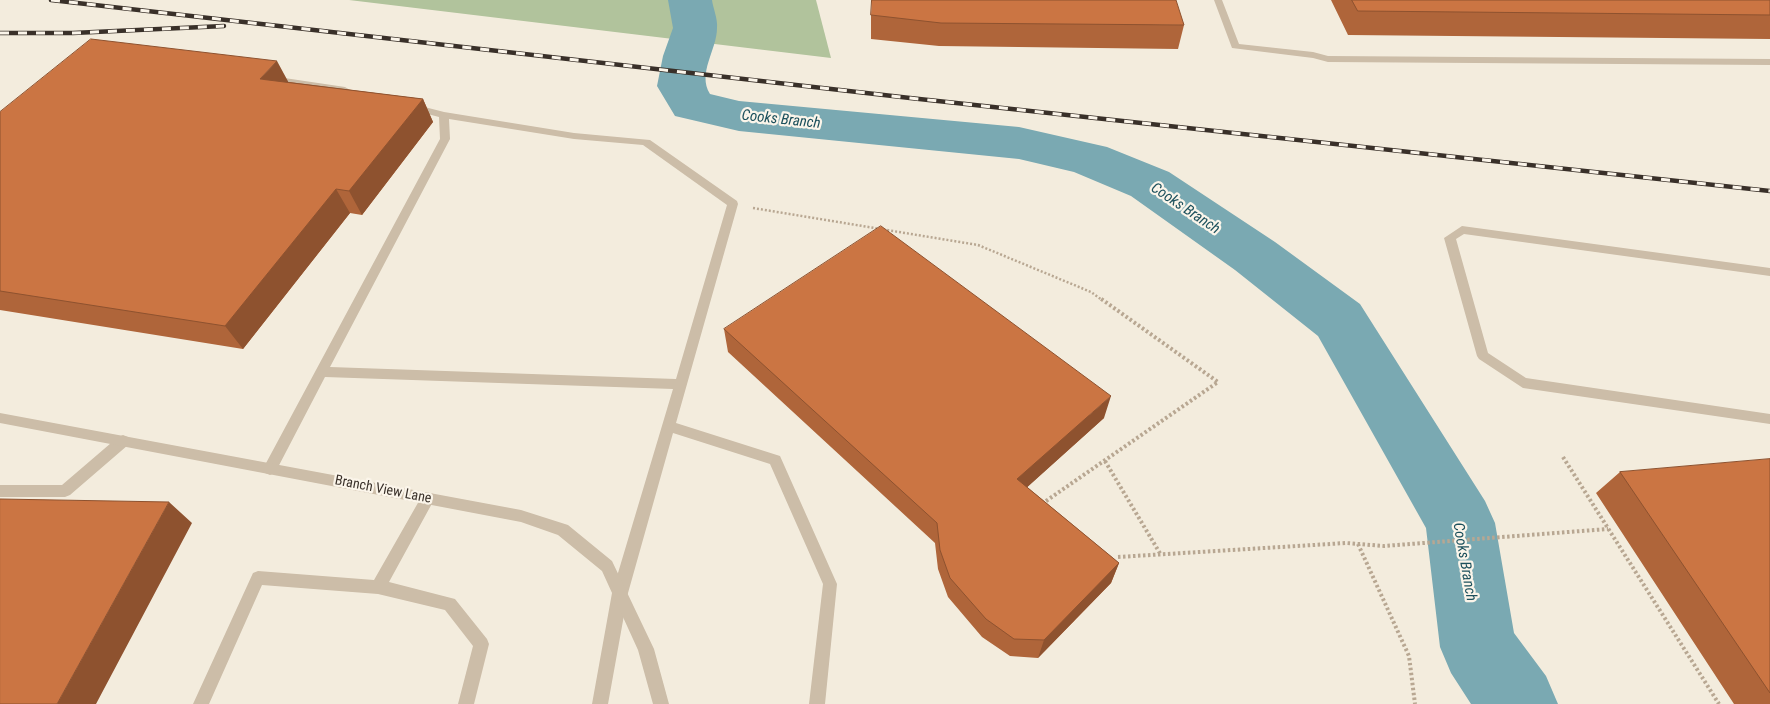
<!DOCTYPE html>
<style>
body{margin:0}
canvas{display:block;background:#f3ecdd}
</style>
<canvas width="1770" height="704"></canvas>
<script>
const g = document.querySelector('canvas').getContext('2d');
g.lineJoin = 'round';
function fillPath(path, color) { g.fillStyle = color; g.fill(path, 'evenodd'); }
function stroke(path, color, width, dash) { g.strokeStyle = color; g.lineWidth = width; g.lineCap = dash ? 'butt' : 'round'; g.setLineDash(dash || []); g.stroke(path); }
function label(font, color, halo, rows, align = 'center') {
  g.font = font + ' "Roboto Condensed",sans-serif'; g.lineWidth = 4.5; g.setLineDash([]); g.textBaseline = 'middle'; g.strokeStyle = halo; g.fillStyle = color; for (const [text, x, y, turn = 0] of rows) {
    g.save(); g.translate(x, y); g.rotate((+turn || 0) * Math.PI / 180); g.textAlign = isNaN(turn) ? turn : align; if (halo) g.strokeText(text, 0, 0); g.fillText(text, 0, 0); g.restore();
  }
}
fillPath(new Path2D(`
 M349 0H816L831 58Z`), '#b1c39c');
fillPath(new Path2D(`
 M668 0H712C713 8 718 19 717 28 717 50 697 73 710 94L739 101 1019 127 1107 147 1169 172 1275 242 1360 304 1485 501 1495 523 1514 633 1546 676 1558 704H1471L1451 673 1440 647 1426 528 1318 336 1235 270 1131 196 1074 172 1019 159 739 131 675 116 657 86 663 56 673 28Z`), '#7aa9b2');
stroke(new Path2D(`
 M753 208 978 245 1091 292 1102 300`), '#b8a792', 2.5, [2, 2]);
stroke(new Path2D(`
 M1563 457 1719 704
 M1105 461 1161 555
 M1046 501 1218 382 1100 298
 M1358 544 1409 656 1415 704
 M1118 557 1346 543 1384 546 1608 529`), '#b8a792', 4, [2.5, 2.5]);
fillPath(new Path2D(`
 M1214 0H1222L1239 44 1313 52 1328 56 1770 59V65L1328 62 1313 58 1232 48Z
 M271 76 345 87 350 90 345 93 268 81 266 79Z
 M413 104 444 112 574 133 650 140 737 201 738 204 676 423 780 456 837 584 825 704H809L823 584 770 464 673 433 628 593 608 704H592L612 593 673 389 325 377 275 473 270 475 265 473 263 469 265 465 440 139 439 117 409 109 408 107ZM449 119 574 139 643 145 727 205 676 379 330 367 450 139Z
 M1462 226 1770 268V276L1464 234 1456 239 1488 353 1526 378 1770 414V424L1523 388 1479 359 1477 356 1444 238Z
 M123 435 128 437 130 441 128 445 70 495 65 497H0V485H62L118 437Z
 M428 492 433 494 435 498 389 582 455 599 487 639 489 644 474 704H458L473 646 445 610 378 594 262 585 209 704H193L253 573 258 571 374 580 423 494Z`), '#ccbda8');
fillPath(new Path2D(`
 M0 413 521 510 568 525 612 561 654 649 669 704H653L638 650 602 571 558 535 521 522 0 423Z`), '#ccbda8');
const rail = new Path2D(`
 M51 0 910 98 1770 191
 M0 33H73L224 26`);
stroke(rail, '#393029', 4.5);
stroke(rail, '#fbf5ea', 3, [9]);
fillPath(new Path2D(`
 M1331 0H1770V39L1348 35Z
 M871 15 1184 25 1178 49 939 46 871 39Z
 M289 82 423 99 433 122 362 215 350 213 243 349 0 310V112Z
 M724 329 1104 418 1027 487 1119 563 1111 583 1038 658 1010 656 982 637 948 597 938 569 935 543 728 352Z
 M1770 459V704H1734L1596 493 1620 472Z`), '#af653a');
fillPath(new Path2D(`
 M277 61 290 85 260 79Z
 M423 99 433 122 362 215 349 191Z
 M336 189 350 213 243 349 225 326Z
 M1111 396 1104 418 1013 500 1017 479Z
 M169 502 192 523 96 704H57Z
 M1119 563 1111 583 1038 658 1044 640Z`), '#8e522f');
const building = new Path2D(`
 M872 0H1176L1184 25 941 23 871 15Z
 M1352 0H1770V15L1358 11Z
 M91 39 277 61 260 79 423 99 349 191 336 189 225 326 0 291V112Z
 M881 226 1111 396 1017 479 1119 563 1044 640 1014 639 986 619 950 578 940 550 937 523 724 329Z
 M1770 459V693L1620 472Z
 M0 499 169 502 57 704H0Z`);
fillPath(building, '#cb7543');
stroke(building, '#8e522f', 1);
label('14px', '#393029', '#fbf5ea', [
 ["Branch View Lane",383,490,11]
]);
label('italic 15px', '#1c505c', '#fbf5ea', [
 ["Cooks Branch",781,120,6],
 ["Cooks Branch",1185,209,34],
 ["Cooks Branch",1464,562,80]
]);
</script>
